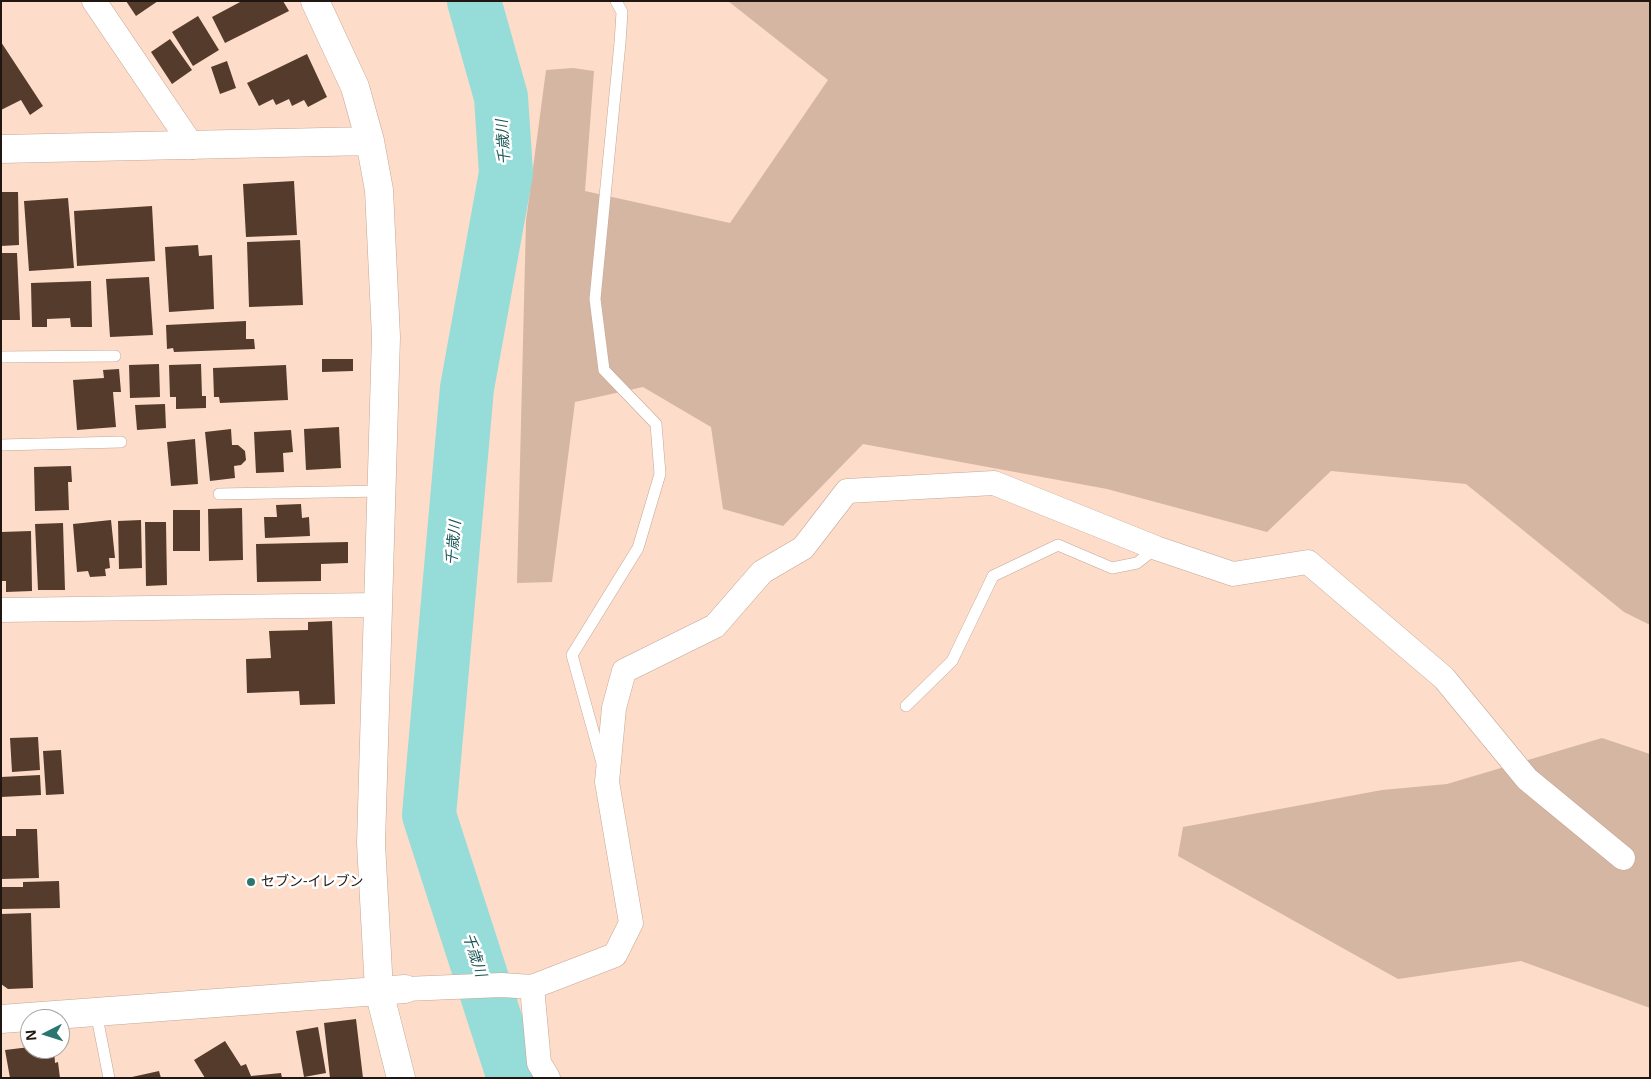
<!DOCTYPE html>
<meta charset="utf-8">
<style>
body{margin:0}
#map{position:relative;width:1651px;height:1079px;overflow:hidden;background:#fdddca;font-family:"Open Sans",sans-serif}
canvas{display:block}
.frame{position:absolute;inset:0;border:2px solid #211710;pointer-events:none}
.north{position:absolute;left:20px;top:1009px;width:50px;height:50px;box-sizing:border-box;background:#fff;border:1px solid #a6a29f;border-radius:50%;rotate:265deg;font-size:14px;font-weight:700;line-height:20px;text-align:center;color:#211710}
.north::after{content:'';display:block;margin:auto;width:18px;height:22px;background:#2c7672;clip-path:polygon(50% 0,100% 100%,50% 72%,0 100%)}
</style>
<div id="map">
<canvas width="1651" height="1079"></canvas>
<div class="frame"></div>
<div class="north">N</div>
</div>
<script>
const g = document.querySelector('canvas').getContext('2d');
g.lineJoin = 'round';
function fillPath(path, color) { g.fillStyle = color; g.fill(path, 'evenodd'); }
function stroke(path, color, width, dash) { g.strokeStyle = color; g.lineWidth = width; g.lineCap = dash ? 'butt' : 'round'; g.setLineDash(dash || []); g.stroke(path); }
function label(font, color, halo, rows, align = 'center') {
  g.font = font + ' "Open Sans","Noto Sans JP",sans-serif'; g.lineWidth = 5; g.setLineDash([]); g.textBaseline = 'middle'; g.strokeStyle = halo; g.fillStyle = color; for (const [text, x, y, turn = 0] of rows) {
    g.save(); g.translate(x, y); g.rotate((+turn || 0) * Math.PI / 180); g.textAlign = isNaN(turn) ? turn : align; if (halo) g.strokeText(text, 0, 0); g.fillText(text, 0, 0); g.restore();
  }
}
fillPath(new Path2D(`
 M728 1H1650V625L1624 612 1466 484 1331 471 1267 532 1107 489 863 444 783 526 723 509 711 427 643 387 575 402 552 582 517 583 526 221 546 70 573 68 594 71 585 191 730 223 828 80Z
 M1602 738 1650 754V1008L1521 961 1398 979 1178 856 1183 827 1382 790 1447 784Z`), '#d5b6a3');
stroke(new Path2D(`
 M474 1 501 97 506 173 467 388 429 815 514 1078`), '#96dcd8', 54);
fillPath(new Path2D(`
 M126 1H158L136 16Z
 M242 1H283L289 11 225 43 212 17Z
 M198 16 219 50 193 66 172 32Z
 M170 39 192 70 172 84 151 52Z
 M1 42 43 106 30 115 21 100 1 110Z
 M307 54 327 97 308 107 304 100 292 106 289 99 276 105 273 99 259 106 247 83Z
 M227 61 236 88 220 94 211 67Z
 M294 181 297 235 246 237 243 184Z
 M1 192H18L19 245 1 246Z
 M68 198 74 268 29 271 24 201Z
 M152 206 155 261 77 266 74 211Z
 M300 240 303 305 249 307 247 242Z
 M198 245 199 256 212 255 214 309 169 312 165 247Z
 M1 253H17L20 320H1Z
 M149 277 153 335 110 337 106 279Z
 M91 281 92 327H71L70 318 47 319V327H32L31 283Z
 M246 321V339H254L255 349 174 352 173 348 167 349 166 325Z
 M322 359H353V371L322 372Z
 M159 364 160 397 130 398 129 365Z
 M201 364 202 396H206V408L176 409V397H170L169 365Z
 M286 365 288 400 220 403 219 397H214L213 368Z
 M119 369 121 392H113L116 427 77 430 73 380 104 378 103 370Z
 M165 404 166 428 137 430 135 405Z
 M339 427 341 468 306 470 304 429Z
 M231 429 232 445H238L245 451 246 460 241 465 234 466 235 478 210 481 205 432Z
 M291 430 293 452 283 453 284 472 256 473 254 432Z
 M195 439 198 484 171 486 167 442Z
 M71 466 72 482H68L69 510 35 511 34 467Z
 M301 504 302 518 309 517 310 536 265 538 264 517H277L276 505Z
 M242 508 243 560 209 561 208 509Z
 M173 510H200V551H173Z
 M111 520 115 558H109L110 568 105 569 106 576 90 577 88 571 77 572 73 524Z
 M141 520 142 568 119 569 118 521Z
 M145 522H166L167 585 146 586Z
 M63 523 65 590H38L35 524Z
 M31 531 32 591 6 592V581H1V532Z
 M348 542V563L321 564V581L257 582 256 544Z
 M332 621 335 704 300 705 299 691 247 693 246 659 271 658 269 631 308 630V622Z
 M38 737 40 770 12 772 10 738Z
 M61 750 64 794 46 795 43 751Z
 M40 775 41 795 1 797V777Z
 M16 829H37L39 878 1 879V836H16Z
 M59 881 60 908 1 909V887H23V882Z
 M31 913 33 988 8 989 1 984V914Z
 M356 1019 363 1078H330L324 1023Z
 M318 1027 326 1073 304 1077 296 1031Z
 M225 1041 241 1066 246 1064 251 1076 281 1073 282 1078H205L194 1060Z
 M30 1047 54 1049 55 1063 58 1062 60 1078H10L5 1050Z
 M159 1071 161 1078H132V1077Z`), '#543b2b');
const service = new Path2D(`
 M1 357 115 356
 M1 445 121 442
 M219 494 382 491
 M906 706 952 661 993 576 1058 545 1112 568 1137 563 1156 548
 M602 763 572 655 638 548 660 474 656 424 604 370 595 299 620 43 622 12 616 1
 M96 1012 109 1078`);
const minor = new Path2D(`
 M94 1 193 147
 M1 610 376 605
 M532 987 539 1063 548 1078
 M405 989 502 985 532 987 615 955 631 923 607 782 614 708 624 671 715 626 762 572 803 548 847 491 994 483 1156 548 1233 574 1308 562 1444 678 1527 779 1623 858`);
const tertiary = new Path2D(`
 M315 1 355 87 370 141 379 190 386 337 371 843 379 991 401 1078
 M1 149 370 141
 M1 1019 405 989`);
stroke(service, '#c4a694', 12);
stroke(minor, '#c4a694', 25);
stroke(tertiary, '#c4a694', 29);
stroke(service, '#fff', 11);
stroke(minor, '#fff', 24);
stroke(tertiary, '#fff', 28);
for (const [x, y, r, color] of [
 [251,882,5,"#2c7672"]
]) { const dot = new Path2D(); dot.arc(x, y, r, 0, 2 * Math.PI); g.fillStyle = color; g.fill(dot); stroke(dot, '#fff', 2); }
label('14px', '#211710', '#fff', [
 ["セブン-イレブン",261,882]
], 'left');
label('italic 15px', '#195553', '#fff', [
 ["千歳川",504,142,-94],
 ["千歳川",454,543,-85],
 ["千歳川",474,955,72]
]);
</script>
